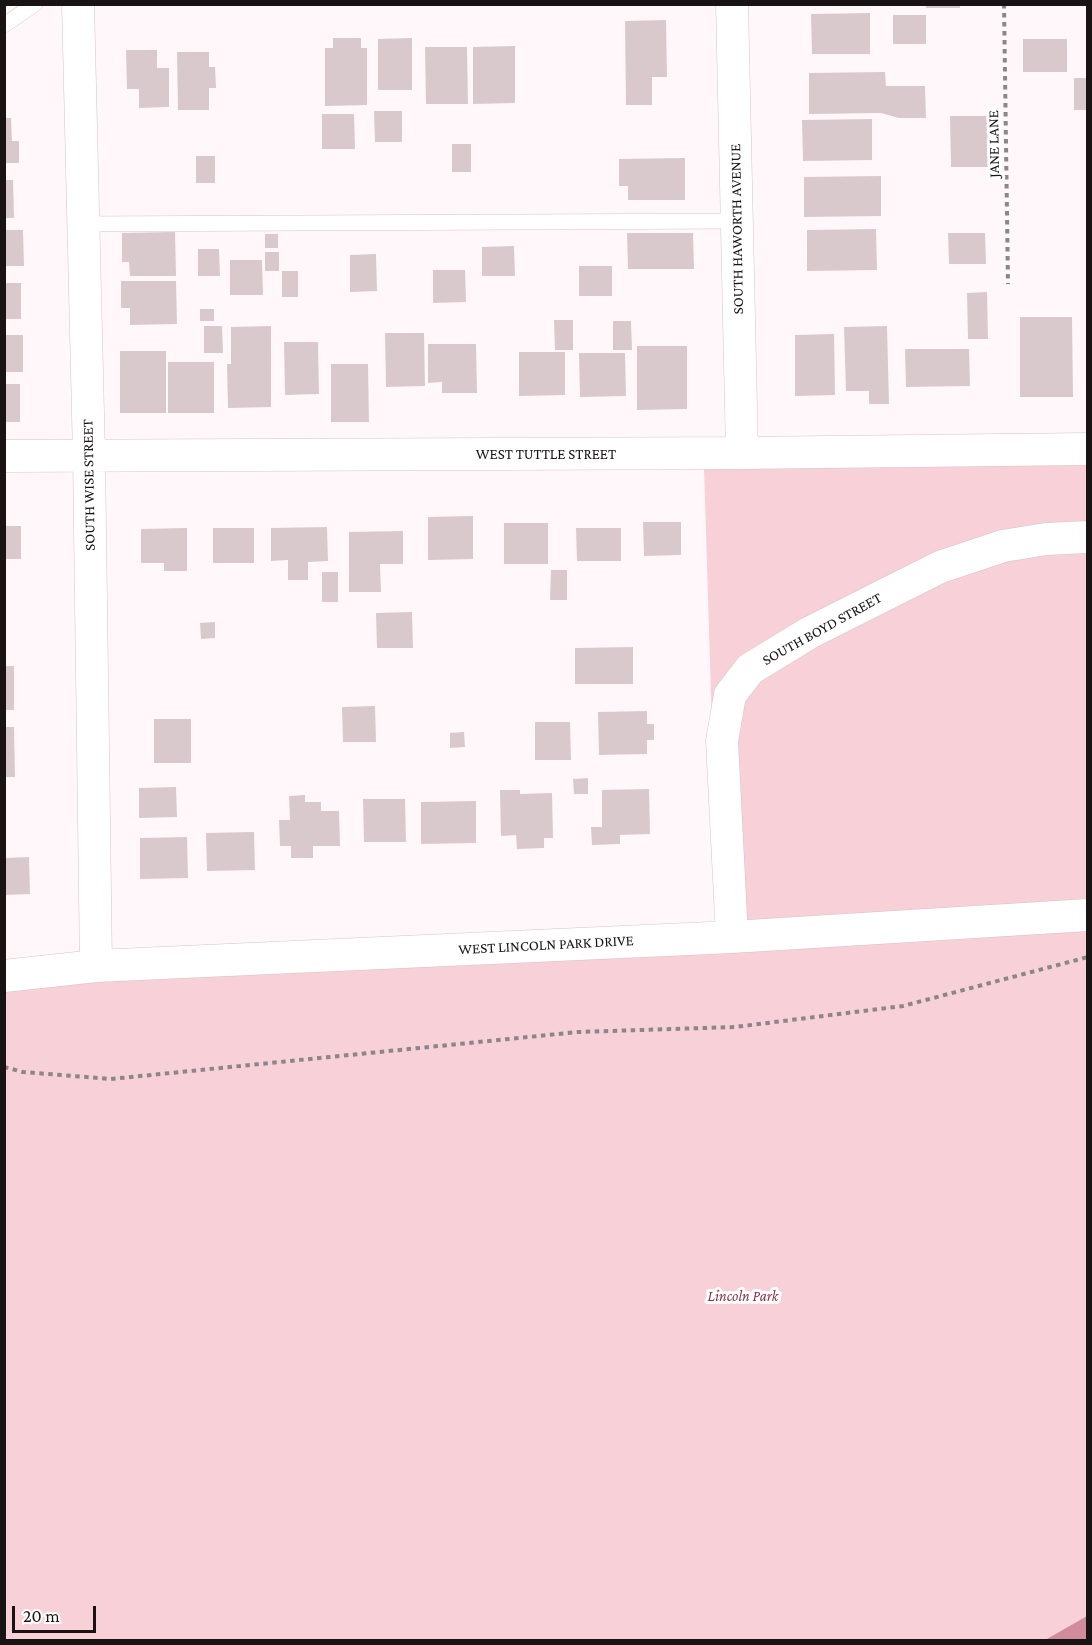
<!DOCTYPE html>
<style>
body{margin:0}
#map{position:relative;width:1092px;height:1645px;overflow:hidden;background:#fff7f9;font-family:"Crimson Pro",serif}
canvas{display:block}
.frame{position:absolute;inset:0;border:6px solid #191314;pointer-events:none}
.scale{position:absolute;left:12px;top:1606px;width:84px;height:27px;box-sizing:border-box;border:3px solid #191314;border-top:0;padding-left:8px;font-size:18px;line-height:21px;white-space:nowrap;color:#191314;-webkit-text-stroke:4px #fff;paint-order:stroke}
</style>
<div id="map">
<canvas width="1092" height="1645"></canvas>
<div class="frame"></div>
<div class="scale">20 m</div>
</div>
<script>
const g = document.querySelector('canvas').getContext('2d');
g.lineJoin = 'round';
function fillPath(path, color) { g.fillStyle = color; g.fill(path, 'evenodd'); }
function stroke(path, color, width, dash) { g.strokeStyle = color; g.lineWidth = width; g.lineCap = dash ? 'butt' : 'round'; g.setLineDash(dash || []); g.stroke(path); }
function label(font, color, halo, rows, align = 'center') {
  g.font = font + ' "Crimson Pro",serif'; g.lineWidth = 6; g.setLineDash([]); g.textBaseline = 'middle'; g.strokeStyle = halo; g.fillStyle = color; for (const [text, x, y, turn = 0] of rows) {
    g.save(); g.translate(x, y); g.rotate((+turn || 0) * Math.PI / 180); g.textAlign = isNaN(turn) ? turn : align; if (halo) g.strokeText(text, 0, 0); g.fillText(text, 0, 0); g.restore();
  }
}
fillPath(new Path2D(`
 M1087 462V1616L1045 1640H5V988L97 980 719 953 704 467Z`), '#f7d0d8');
fillPath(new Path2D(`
 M1087 1616V1640H1045Z`), '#d18c9b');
fillPath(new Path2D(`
 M926 4H960V8H926Z
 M870 13V54H812L811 14Z
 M893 15H926V44H893Z
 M666 20 667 77H652V105H626L625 21Z
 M333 38H361V48H367V105L325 106V48H333Z
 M412 38V90H378V39Z
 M1023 39H1067V72H1023Z
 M515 46V103L473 104V47Z
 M425 47H467L468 104H426Z
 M126 50H157V68H169V107L139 108V89H127Z
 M177 52H209V67H215L216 88H209V110H178Z
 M885 72 886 86H925L926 118H899L881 113 809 114V73Z
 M1074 78H1088V110H1074Z
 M374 111H402V142H375Z
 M322 114H354L355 149H322Z
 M950 116H987L988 167H951Z
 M4 118H11L12 141H19V163H4Z
 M872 119V160L803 161 802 120Z
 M452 144H471V172H452Z
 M196 156H215V183H196Z
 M685 158V200H628V186H619V159Z
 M881 176V216L804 217V177Z
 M5 180H13L14 218H5Z
 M876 229 877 270 807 271V230Z
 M4 230H23L24 266H4Z
 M175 232 176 276H130L129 262H122V233Z
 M627 233H693L694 269H628Z
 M948 233H985L986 264H949Z
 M265 234H278V248H265Z
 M514 246 515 276H482V247Z
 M198 249H219L220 276H198Z
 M265 252H279V271H265Z
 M376 254 377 291 350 292V255Z
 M230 260H262L263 295H230Z
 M579 266H612V296H579Z
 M433 270H465L466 302 433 303Z
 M282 271H298V297H282Z
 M121 281H176L177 324 130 325V308H121Z
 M4 283H21V319H4Z
 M987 292 988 339H968L967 293Z
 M200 309H214V321H200Z
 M1020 317H1072L1073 397H1020Z
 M554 320H573V350H555Z
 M613 321H631L632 350H613Z
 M204 326H222L223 353H204Z
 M271 326V407L228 408 227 364H231V327Z
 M887 326 889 404H869V391H846L844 327Z
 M385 333H424L425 386 386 387Z
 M834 334 835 395 795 396V335Z
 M4 335H23V372H4Z
 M284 342H318L319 394 285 395Z
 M428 344H476L477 393H442V382L428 383Z
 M637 346H687V409L637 410Z
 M905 349H969L970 386 906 387Z
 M120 351H166V413H120Z
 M519 352H565V395L519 396Z
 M579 353H625L626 396 580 397Z
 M168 362H214V413H168Z
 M331 364H368L369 422H331Z
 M4 384H20V422H4Z
 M473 516V559L428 560V517Z
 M643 522H681V555L644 556Z
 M504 523H548V564H504Z
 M4 526H21V559H4Z
 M327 527 328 561 308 562V580H288V560L271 561V528Z
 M187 528V571H164V563H141V529Z
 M213 528H254V563H213Z
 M576 528H621V561H577Z
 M403 531V564H380L381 592H349V532Z
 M551 570H567V600H550Z
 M322 572H338V602H322Z
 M412 612 413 648H377L376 613Z
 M215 622V638L201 639 200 623Z
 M633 647V684H575V648Z
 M4 666H14V710H4Z
 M375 706 376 742H343L342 707Z
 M647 711V724H654V740H647V754L599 755 598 712Z
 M154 719H191V763H154Z
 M535 722H570L571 760H535Z
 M4 727H14L15 777H4Z
 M464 732 465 747 450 748V733Z
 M588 778V794H574L573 779Z
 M176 787 177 817 139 818V788Z
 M649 789 650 834 620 835V844L592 845 591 827H602V790Z
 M500 790H520V794L552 793 553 838H544V848L517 849 516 835 501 836Z
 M305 795V802H321V811H339L340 846H313V858H291V846H280L279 820H290L289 796Z
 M363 799H405L406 842H364Z
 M476 801V843L421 844V802Z
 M254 832 255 870 207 871 206 833Z
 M187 837 188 878 140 879V838Z
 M29 857 30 894 4 895V858Z`), '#dac9cc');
const service = new Path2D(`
 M4 25 35 4
 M83 224 737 221`);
const minor = new Path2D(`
 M78 4 89 455 96 966
 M732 4 742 453
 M4 456 742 453 1088 449
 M732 937 722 741 730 695 750 669 809 633 940 567 1003 546 1046 539 1088 537
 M4 976 96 966 732 937 1088 915`);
stroke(service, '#d4c3c6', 16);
stroke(minor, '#d4c3c6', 33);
stroke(new Path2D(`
 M1004 4 1008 284
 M4 1067 23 1072 111 1079 578 1032 735 1027 903 1006 1088 957`), '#8d8688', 4, [4.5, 4.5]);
stroke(service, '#fff', 15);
stroke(minor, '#fff', 32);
label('15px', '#191314', '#fff', [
 ["JANE LANE",994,144,-91],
 ["SOUTH HAWORTH AVENUE",737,229,-91],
 ["WEST TUTTLE STREET",546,454],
 ["SOUTH WISE STREET",89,485,-91],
 ["SOUTH BOYD STREET",822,629,-29],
 ["WEST LINCOLN PARK DRIVE",546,945,-3]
]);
label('italic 15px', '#86324a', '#fff', [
 ["Lincoln Park",743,1296]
]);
</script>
